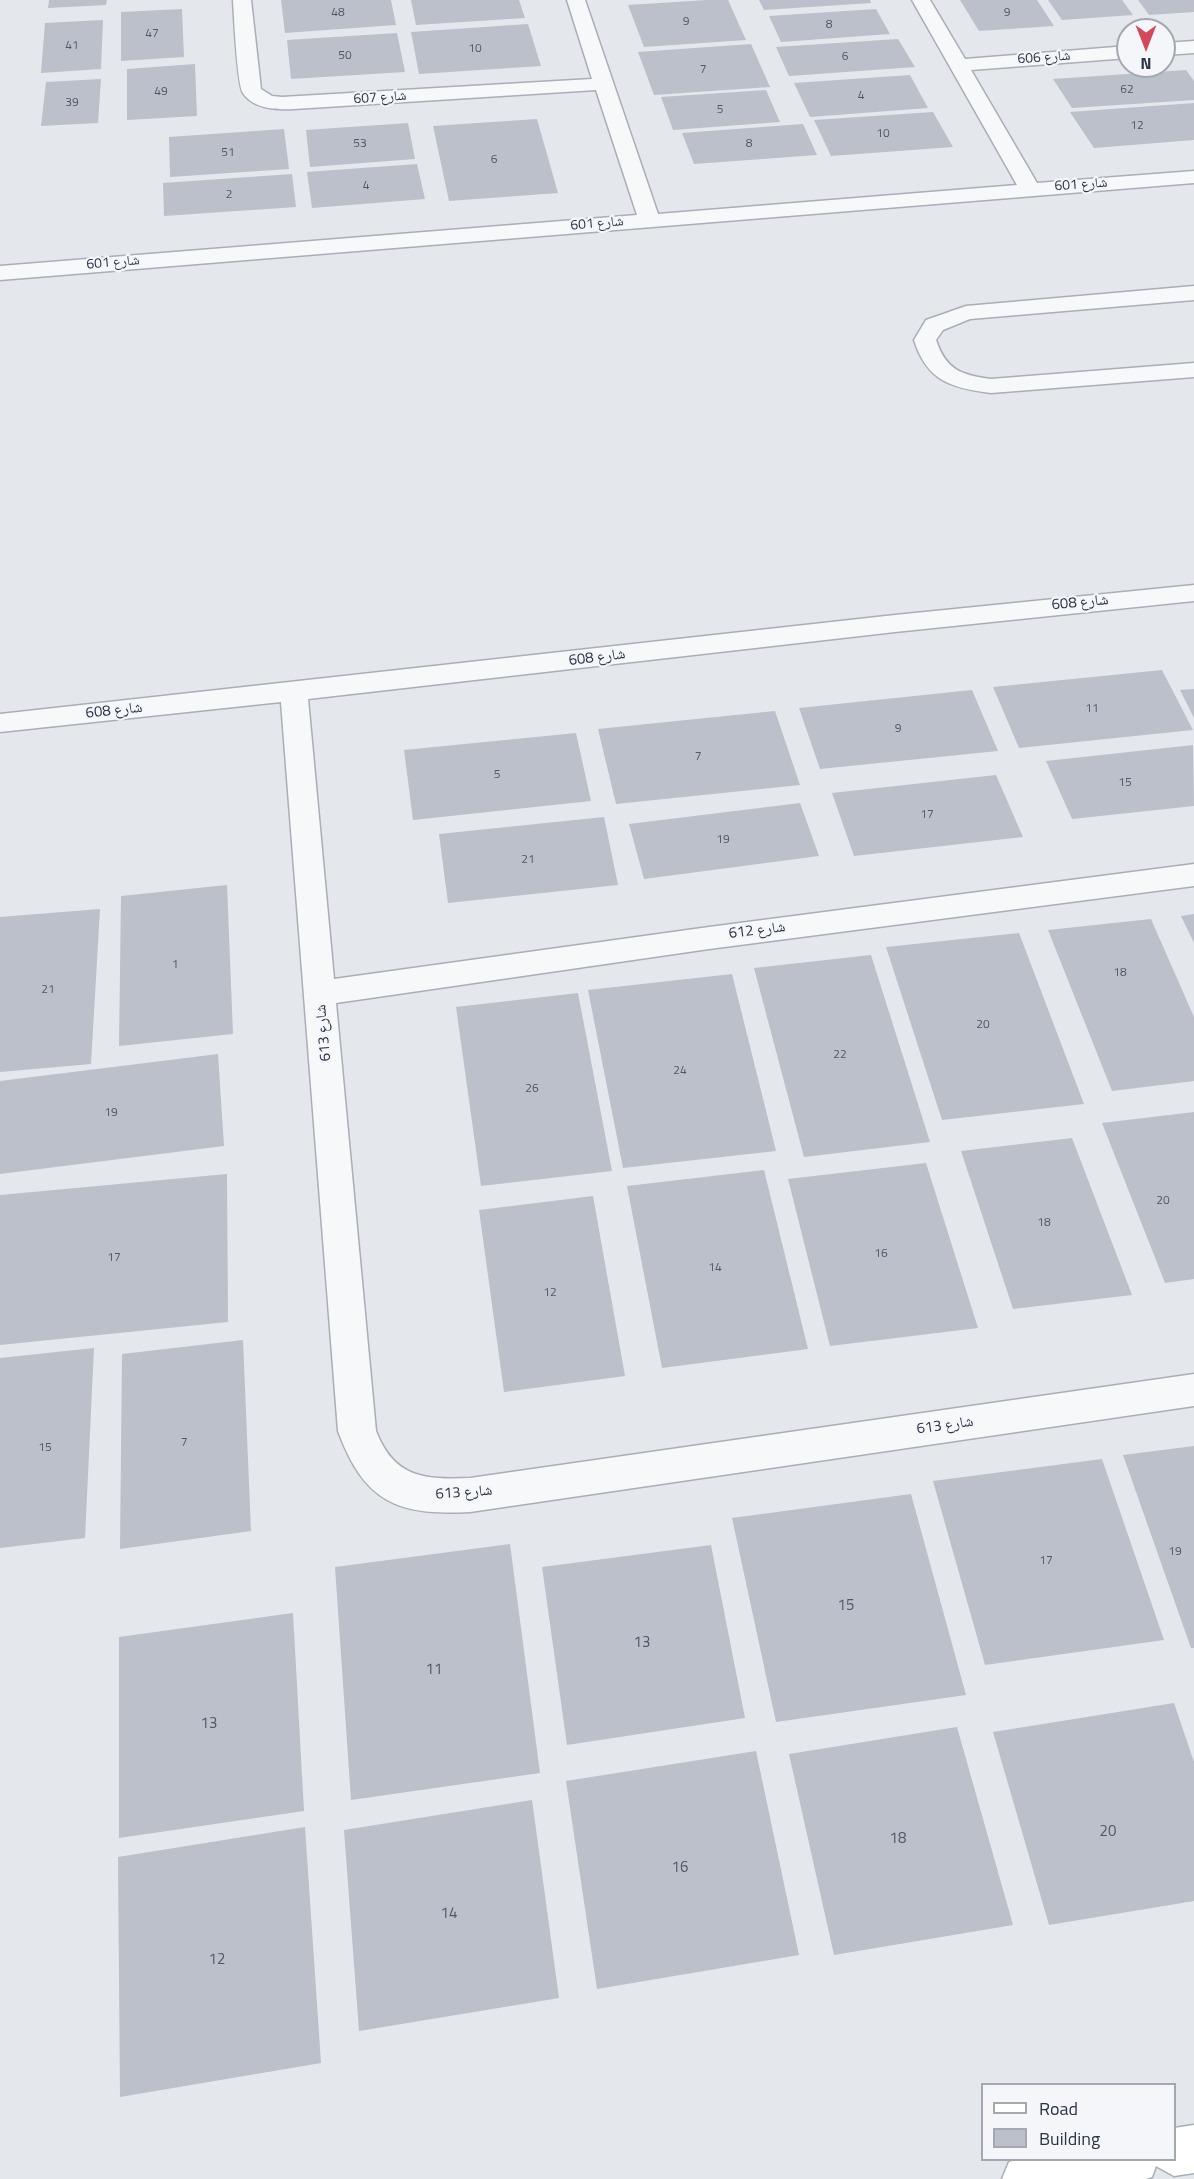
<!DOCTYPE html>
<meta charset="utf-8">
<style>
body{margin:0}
#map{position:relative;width:1194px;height:2179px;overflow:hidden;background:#e4e7ec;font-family:"Titillium Web",sans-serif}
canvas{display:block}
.legend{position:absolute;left:981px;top:2083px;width:195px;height:78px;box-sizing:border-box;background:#f4f6f9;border:2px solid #a4a8b1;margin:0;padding:8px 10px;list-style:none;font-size:18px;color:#2b3445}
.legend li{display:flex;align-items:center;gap:12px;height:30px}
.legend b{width:30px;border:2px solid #a4a8b1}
.north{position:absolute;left:1116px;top:18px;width:60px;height:60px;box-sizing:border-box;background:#f4f6f9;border:2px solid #a4a8b1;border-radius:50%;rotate:180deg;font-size:16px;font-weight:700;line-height:24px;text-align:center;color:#2b3445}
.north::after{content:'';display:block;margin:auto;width:21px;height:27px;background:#d1495b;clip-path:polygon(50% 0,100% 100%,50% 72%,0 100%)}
</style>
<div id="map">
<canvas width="1194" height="2179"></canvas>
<ul class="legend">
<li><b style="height:8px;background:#fff"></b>Road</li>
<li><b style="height:16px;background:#bbc0ca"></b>Building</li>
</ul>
<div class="north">N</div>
</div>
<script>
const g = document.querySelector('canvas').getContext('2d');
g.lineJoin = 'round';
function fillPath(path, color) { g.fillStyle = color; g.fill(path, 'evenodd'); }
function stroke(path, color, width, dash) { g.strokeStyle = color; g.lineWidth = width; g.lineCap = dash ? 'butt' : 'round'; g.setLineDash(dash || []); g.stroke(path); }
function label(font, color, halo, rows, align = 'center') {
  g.font = font + ' "Titillium Web","Noto Naskh Arabic",sans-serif'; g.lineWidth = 4.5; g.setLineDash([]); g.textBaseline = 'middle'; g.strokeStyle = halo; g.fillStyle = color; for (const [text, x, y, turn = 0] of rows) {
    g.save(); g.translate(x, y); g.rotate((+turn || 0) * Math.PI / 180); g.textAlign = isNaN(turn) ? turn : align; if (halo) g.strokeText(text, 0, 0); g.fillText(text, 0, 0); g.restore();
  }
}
fillPath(new Path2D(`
 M49 0H107L106 5 48 8Z
 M281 0H391L396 25 285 33Z
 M411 0H519L525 18 416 25Z
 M707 0H728L746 40 644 47 628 5Z
 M759 0H870L871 3 764 10Z
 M960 0H1037L1054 26 979 31Z
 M1048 0H1122L1133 15 1062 20Z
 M1138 0H1194V12L1149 15Z
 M182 9 184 57 121 61V12Z
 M876 9 890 34 781 42 769 16Z
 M103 20 101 69 41 73 45 23Z
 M528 24 541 66 419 74 411 32Z
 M397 33 405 72 291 79 287 40Z
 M898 39 915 67 789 76 776 47Z
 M751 44 770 87 654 95 638 52Z
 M195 64 197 116 127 120V69Z
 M1186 70 1194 81V100L1072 108 1053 79Z
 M910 75 928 108 810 117 794 83Z
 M101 79 98 123 41 126 46 82Z
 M766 90 780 122 673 130 661 97Z
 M1194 103V140L1094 148 1070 112Z
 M933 112 953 147 831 156 814 120Z
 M537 119 558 193 449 201 433 126Z
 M408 123 415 159 310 167 306 130Z
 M803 124 817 155 694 164 682 133Z
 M284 129 289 169 170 177 169 137Z
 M417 164 425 199 312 208 307 172Z
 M292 174 296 207 164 216 163 183Z
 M1162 670 1193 730 1019 748 993 687Z
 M1194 689V718L1180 690Z
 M972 690 998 751 820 769 799 708Z
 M775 711 800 785 616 804 598 729Z
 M576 733 591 801 413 820 404 750Z
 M1193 745 1194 806 1072 819 1046 761Z
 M996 775 1023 837 854 856 832 793Z
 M800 803 819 856 644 879 629 824Z
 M604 817 618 885 448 903 439 834Z
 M227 885 233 1034 119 1046 121 896Z
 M100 909 91 1064 0 1072V917Z
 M1194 914V943L1181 916Z
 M1151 919 1194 1017V1081L1112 1091 1048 930Z
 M1019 933 1084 1104 942 1120 886 947Z
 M871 955 930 1142 804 1157 754 968Z
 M732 974 776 1151 623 1168 588 990Z
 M578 993 612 1171 481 1186 456 1007Z
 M218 1054 224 1146 0 1174V1081Z
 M1194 1112V1279L1165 1283 1102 1123Z
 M1072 1138 1132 1295 1013 1309 961 1151Z
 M926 1163 978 1328 830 1346 788 1179Z
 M764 1170 808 1349 662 1368 627 1186Z
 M227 1174 228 1322 0 1345V1195Z
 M593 1196 625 1376 504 1392 479 1210Z
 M243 1340 251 1531 120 1549 122 1354Z
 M94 1348 85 1538 0 1548V1358Z
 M1194 1446V1648H1191L1123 1455Z
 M1102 1459 1164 1640 985 1665 933 1481Z
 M911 1494 966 1695 776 1722 732 1518Z
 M510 1544 540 1773 351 1800 335 1567Z
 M711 1545 745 1718 567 1745 542 1567Z
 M293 1613 304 1811 119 1838V1637Z
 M1174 1703 1194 1762V1901L1049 1925 993 1732Z
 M957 1727 1013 1925 834 1955 789 1754Z
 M756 1751 799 1955 597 1989 566 1781Z
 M532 1800 559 1998 359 2031 344 1830Z
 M305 1827 321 2063 120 2097 118 1857Z`), '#bbc0ca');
const lane = new Path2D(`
 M1194 286V300L970 319 943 330 936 340C946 370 961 375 991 379L1194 363V377L991 393C951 388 927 381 914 340L926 320 966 306Z`);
const street = new Path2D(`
 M233 0H251L261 89 272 96 282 97 592 79 567 0H585L658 214 1017 185 912 0H930L965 59 1128 46V58L971 70 1037 183 1194 171V183L0 280V266L637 215 596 90 294 109C277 110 253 109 243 93 237 84 234 15 233 0Z
 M1194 41V53L1164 55V43Z
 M1194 585V601L895 632 308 699 334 979 709 927 1194 864V886L709 949 336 1003 376 1431C394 1478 425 1480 470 1478L1194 1374V1406L470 1512C396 1516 364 1501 338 1431L281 702 0 732V714L895 615Z`);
const secondary = new Path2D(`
 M1194 2125V2173L1174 2176 1156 2166 1152 2177 1146 2179H1002L1009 2162 1016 2160H1174V2128Z`);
stroke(lane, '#a9aeb7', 3);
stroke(street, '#a9aeb7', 3);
stroke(secondary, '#a9aeb7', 3);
fillPath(lane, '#f7f8fa');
fillPath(street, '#f7f8fa');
fillPath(secondary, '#fff');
label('12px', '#4f5766', null, [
 ["48",338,13],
 ["9",1007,13],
 ["9",686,22],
 ["8",829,25],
 ["47",152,34],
 ["41",72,46],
 ["10",475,49],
 ["50",345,56],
 ["6",845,57],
 ["7",703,70],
 ["62",1127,90],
 ["49",161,92],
 ["4",861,96],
 ["39",72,103],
 ["5",720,110],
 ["12",1137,126],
 ["10",883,134],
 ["53",360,144],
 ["8",749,144],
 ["51",228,153],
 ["6",494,160],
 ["4",366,186],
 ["2",229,195],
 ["11",1092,709],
 ["9",898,729],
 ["7",698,757],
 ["5",497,775],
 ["15",1125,783],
 ["17",927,815],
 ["19",723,840],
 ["21",528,860],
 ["1",175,965],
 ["18",1120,973],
 ["21",48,990],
 ["20",983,1025],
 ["22",840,1055],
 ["24",680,1071],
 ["26",532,1089],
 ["19",111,1113],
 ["20",1163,1201],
 ["18",1044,1223],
 ["16",881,1254],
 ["17",114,1258],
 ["14",715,1268],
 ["12",550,1293],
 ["7",184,1443],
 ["15",45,1448],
 ["19",1175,1552],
 ["17",1046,1561]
]);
label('14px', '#2b3445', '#f4f6f9', [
 ["شارع 606",1044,58,-4],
 ["شارع 607",380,98,-4],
 ["شارع 601",1081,185,-4],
 ["شارع 601",597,224,-5],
 ["شارع 601",113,263,-5]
]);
label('15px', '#2b3445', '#f4f6f9', [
 ["شارع 608",1080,603,-5],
 ["شارع 608",597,658,-7],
 ["شارع 608",114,711,-6],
 ["شارع 612",757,931,-7],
 ["شارع 613",324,1033,-95],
 ["شارع 613",945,1426,-8],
 ["شارع 613",464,1493,-4]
]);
label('15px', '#4f5766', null, [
 ["15",846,1606],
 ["13",642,1643],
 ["11",434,1670],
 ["13",209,1724],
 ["20",1108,1832],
 ["18",898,1839],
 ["16",680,1868],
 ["14",449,1914],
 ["12",217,1960]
]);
</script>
